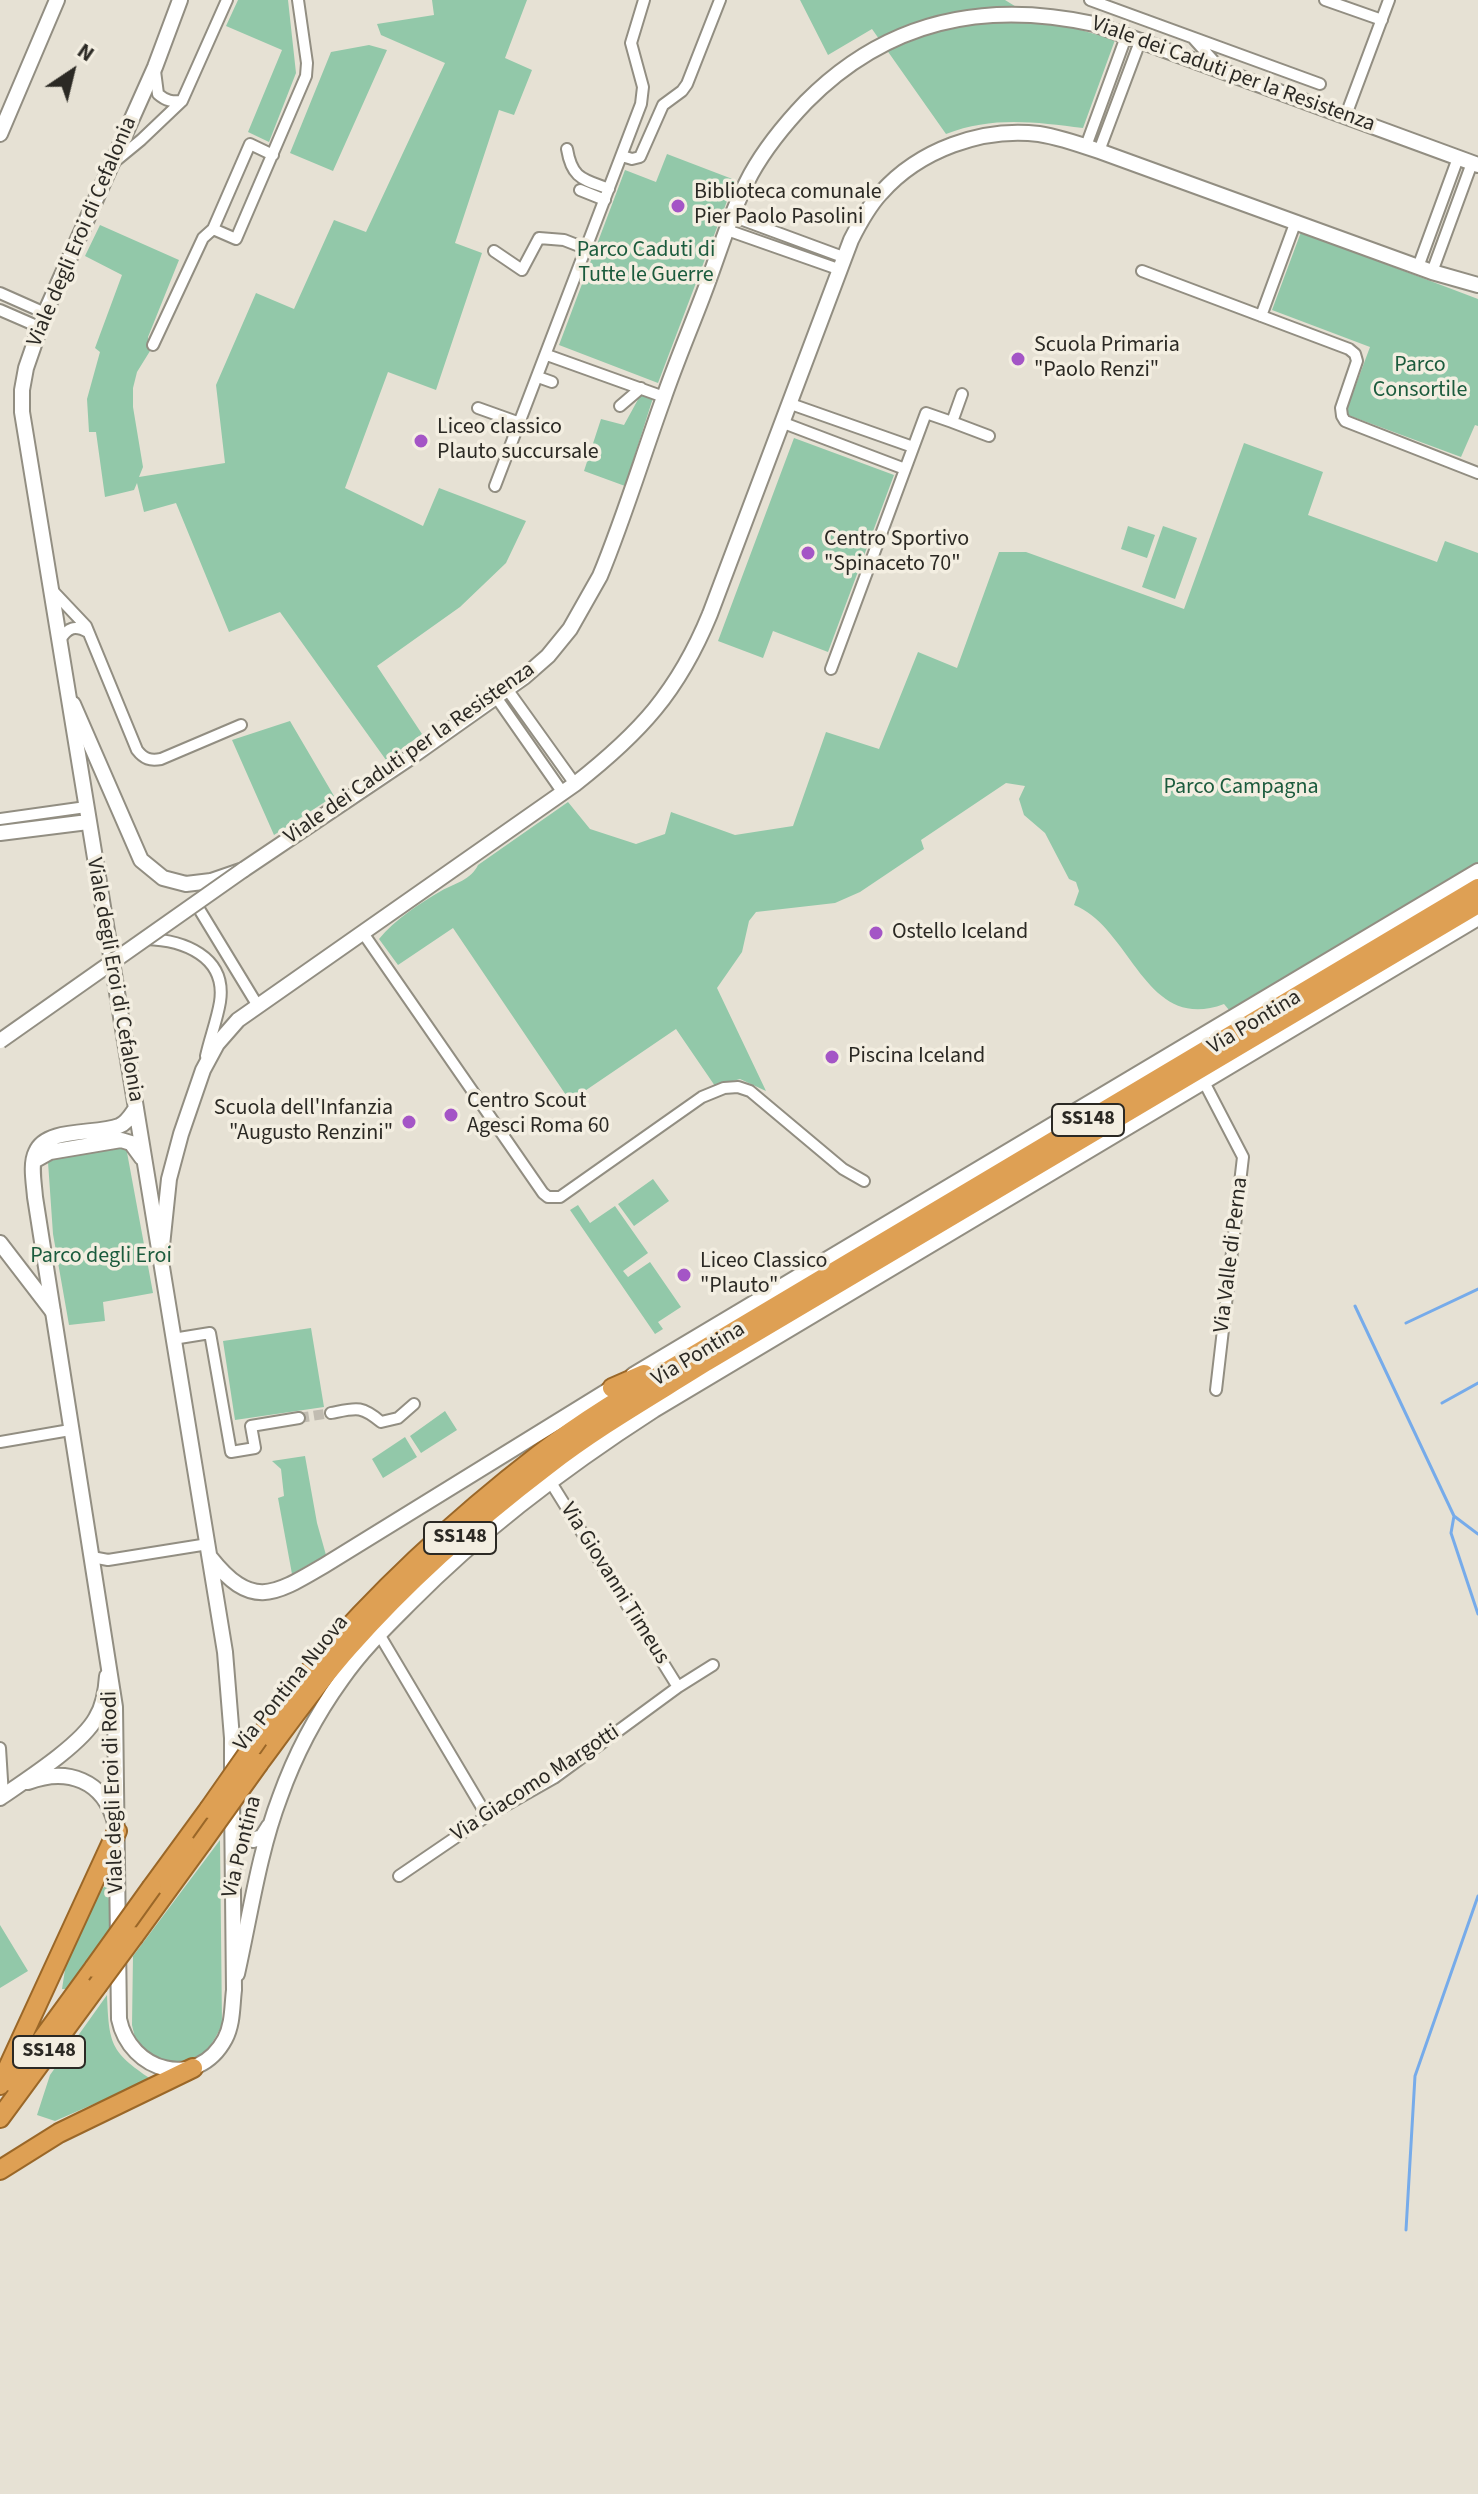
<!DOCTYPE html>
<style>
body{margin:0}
#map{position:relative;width:1478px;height:2494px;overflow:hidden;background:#e6e1d4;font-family:"Source Sans 3",sans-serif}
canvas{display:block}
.north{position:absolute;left:32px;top:32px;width:80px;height:80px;-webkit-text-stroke:6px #f3eee1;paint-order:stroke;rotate:35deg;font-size:22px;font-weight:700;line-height:32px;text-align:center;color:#2b2924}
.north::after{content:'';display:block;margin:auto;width:28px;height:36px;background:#2b2924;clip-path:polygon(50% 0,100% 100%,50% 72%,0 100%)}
</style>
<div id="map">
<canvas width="1478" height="2494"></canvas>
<div class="north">N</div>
</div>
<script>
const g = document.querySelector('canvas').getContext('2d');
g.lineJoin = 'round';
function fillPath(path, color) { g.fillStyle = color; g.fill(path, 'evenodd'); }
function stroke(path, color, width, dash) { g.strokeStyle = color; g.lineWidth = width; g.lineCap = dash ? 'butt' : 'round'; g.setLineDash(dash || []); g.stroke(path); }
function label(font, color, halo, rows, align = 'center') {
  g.font = font + ' "Source Sans 3",sans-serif'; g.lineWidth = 7; g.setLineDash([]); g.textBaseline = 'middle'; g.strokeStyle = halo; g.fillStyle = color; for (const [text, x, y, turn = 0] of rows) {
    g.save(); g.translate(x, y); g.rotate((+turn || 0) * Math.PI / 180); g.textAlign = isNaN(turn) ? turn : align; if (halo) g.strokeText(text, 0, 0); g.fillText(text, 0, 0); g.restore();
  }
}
fillPath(new Path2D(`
 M238 0H288L296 73 269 142 248 132 282 50 226 26Z
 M432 0H527L505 58 532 70 514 115 499 110 455 243 482 253 436 390 388 372 345 488 423 526 439 488 526 521 506 563 460 607 377 666 422 734 386 760 280 612 229 632 176 503 144 512 137 483 134 490 105 497 96 432H89L87 399 100 352 95 348 122 275 85 256 100 225 179 260 148 337 150 351 137 372 133 388V407L143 467 139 477 225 463 216 385 256 293 294 309 334 220 366 232 445 63 381 35 377 24 434 15Z
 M800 0H1005L1044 24 1074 28 1115 40 1083 128C1035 122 992 116 946 134L872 29 828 55Z
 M369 45 387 50 333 171 290 153 331 52Z
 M667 154 735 180 658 383 559 345 625 170 656 182Z
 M1301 232 1478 299V426L1475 425 1461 457 1345 414 1370 347 1272 310Z
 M641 394 653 398 625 486 584 471 601 419 624 425Z
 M794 438 894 475 828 652 773 631 763 658 718 641Z
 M1244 443 1323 472 1308 515 1437 562 1445 541 1478 553V862L1327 956 1229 1010 1224 1004C1145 1034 1132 928 1074 905L1079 891 1076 882 1069 879 1045 833 1024 815 1019 799 1025 786 1006 783 921 840 924 849 860 892 835 903 756 912 749 921 742 952 717 988 766 1091 740 1079 715 1086 676 1029 570 1101 453 928 398 965 379 939C394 920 420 903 441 891 455 883 471 880 478 865L568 802 590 829 636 844 665 834 671 812 735 835 793 826 826 732 879 749 918 652 957 668 999 552H1026L1184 609Z
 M1128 526 1155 535 1147 558 1121 549Z
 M1163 526 1197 538 1175 599 1142 587Z
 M290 721 334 796 274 835 232 740Z
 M126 1147 153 1293 103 1302 105 1321 69 1325 53 1234 48 1162 53 1159Z
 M653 1179 669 1201 634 1226 618 1204Z
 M578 1205 590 1223 615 1206 648 1253 623 1271 628 1277 650 1262 681 1307 658 1322 663 1329 655 1334 570 1210Z
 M311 1328 324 1407 235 1420 223 1341Z
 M445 1411 457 1430 421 1453 410 1436Z
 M405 1437 417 1457 383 1478 372 1459Z
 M305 1456 317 1523 326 1555 292 1574 278 1498 284 1496 281 1469 272 1461Z
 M220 1840 222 2025C206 2056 202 2060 166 2065L148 2053 135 2038 132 2025 133 1956Z
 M107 1885 112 1924 103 1942 70 1989H62L66 1963 97 1892Z
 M0 1925 28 1971 0 1988Z
 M107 1995C109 2043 110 2052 151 2079L55 2121 37 2115 50 2075Z`), '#92c8a9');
stroke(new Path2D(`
 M1355 1306 1454 1516 1478 1534
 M1406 1323 1478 1289
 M1442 1403 1478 1383
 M1454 1516 1451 1533 1478 1614
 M1406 2230 1415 2076 1478 1896`), '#76abea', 3);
stroke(new Path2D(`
 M299 1418 331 1413`), '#c1bcb1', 10, [10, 5]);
const minor = new Path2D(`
 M1090 0 1320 84
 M1325 0 1382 20
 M1193 38 1220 68
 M155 71 158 94C166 101 172 102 182 101
 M1346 115 1389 0
 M1086 146 1127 34
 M567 149C572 179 583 179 609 189
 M1099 151 1141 39
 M273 155 250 144 213 229 236 239 306 76 307 63 298 0
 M622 156 632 159 640 157 663 105 682 91 687 84 720 0
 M113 163 141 140 182 101 227 0
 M580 190 605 200
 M732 216 843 257
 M727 230 838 269
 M494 251 522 270 539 238 564 240 587 249
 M1418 267 1458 158
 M1142 271 1349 349 1355 354 1357 361 1341 408 1342 416 1345 421 1478 473
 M1432 272 1472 163
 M0 293 45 313
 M0 310 39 327
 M1261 316 1296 221
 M153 345 203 238 213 229
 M547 355 664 397
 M538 377 552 382
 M788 403 913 447
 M620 406 641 388
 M478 408 520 423
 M781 422 905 469
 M952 422 989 436
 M495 486 641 104 643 87 631 43 644 0
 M51 589 86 626 137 750C144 759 150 761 161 759L241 725
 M60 640C68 627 75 625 88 632
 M831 669 926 413 952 422 962 394
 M507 689 575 784
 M496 697 563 793
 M0 819 86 807
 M196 904 258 1006
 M363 933 543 1193 548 1197H560L702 1097 724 1088 738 1087 750 1091 843 1169 864 1181
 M146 939C183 940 227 956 220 1002 217 1020 210 1038 206 1056
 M1204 1082 1243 1157 1216 1390
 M173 1339 210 1333 231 1452 255 1448 251 1426 299 1418
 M331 1413C356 1408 361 1405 381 1422L398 1418 414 1404
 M0 1442 70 1430
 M550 1481 678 1687
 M92 1557 108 1560 208 1544
 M379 1634 487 1816
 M0 1748 3 1796
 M399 1876 487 1816 554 1778 678 1687 713 1665`);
const tertiary = new Path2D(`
 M73 704 141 860 163 878 186 884 211 881 243 870 411 757 524 677 548 656 570 629 600 576C624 518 642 458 663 400 675 365 689 332 702 298 718 257 730 213 751 174 766 147 785 124 806 102 887 20 984 0 1094 24L1478 165
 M0 1243 53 1312
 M161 1255 169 1179 181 1134 203 1070 217 1044 238 1020 575 784C640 733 678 692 710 614L851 240C859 224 868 207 881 193 919 150 982 127 1039 134 1059 137 1079 144 1099 151L1432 272 1478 285
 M633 1375 1478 871
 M28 1782C67 1767 104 1780 115 1823
 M0 1798C26 1780 81 1745 96 1718 104 1705 106 1691 107 1676
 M232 1820 241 1833 253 1840 262 1837 269 1826
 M237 1974C250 1916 259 1852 280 1797 295 1755 316 1715 342 1679 362 1650 387 1626 411 1602 484 1528 567 1466 654 1410L1478 918`);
const secondary = new Path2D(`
 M180 0 155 67 45 313 26 368 22 390V412L225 1652 232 1738V1777
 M0 134 57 0
 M0 833 88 822
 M136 1108C131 1115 127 1123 119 1126 97 1135 46 1127 36 1152 30 1164 34 1183 35 1197L115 1707 119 2019C130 2072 197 2091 225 2039 233 2024 232 2006 234 1990L232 1798
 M34 1161 50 1152 121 1140 131 1143 142 1158
 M210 1557C252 1610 274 1595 325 1565L612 1388`);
const trunk = new Path2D(`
 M612 1388 644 1374
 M258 1739C276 1716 292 1692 310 1671 378 1591 457 1518 540 1454 590 1415 645 1384 699 1352L1478 888
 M259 1763C288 1724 316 1684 349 1647 408 1580 476 1520 547 1466 597 1427 652 1396 706 1362L1478 904
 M152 1887 209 1809
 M134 1936 201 1844
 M11 2082 94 1968
 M0 2085 117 1831
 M0 2118 97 1986
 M0 2170 59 2133 193 2068`);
stroke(minor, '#928e82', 14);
stroke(tertiary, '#928e82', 18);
stroke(secondary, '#928e82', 18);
stroke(trunk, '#9a6728', 22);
stroke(minor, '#fff', 10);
stroke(tertiary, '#fff', 14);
stroke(secondary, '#fff', 14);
stroke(trunk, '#dea054', 18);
const tertiaryBridge = new Path2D(`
 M0 1041 243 870`);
const trunkBridge = new Path2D(`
 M209 1809 258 1739
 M201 1844 259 1763
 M94 1968 152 1887
 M97 1986 134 1936`);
stroke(tertiaryBridge, '#928e82', 18, []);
stroke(trunkBridge, '#9a6728', 22, []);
stroke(tertiaryBridge, '#fff', 14);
stroke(trunkBridge, '#dea054', 18);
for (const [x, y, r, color] of [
 [678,206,8,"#a455c6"],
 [1018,359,8,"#a455c6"],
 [421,441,8,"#a455c6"],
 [808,553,8,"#a455c6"],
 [876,933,8,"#a455c6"],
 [832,1057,8,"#a455c6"],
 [451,1115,8,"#a455c6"],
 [409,1122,8,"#a455c6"],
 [684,1275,8,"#a455c6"]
]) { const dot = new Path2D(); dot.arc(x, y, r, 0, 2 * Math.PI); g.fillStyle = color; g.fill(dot); stroke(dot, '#f3eee1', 3); }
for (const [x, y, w] of [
 [1088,1120,72],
 [460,1538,72],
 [49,2052,72]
]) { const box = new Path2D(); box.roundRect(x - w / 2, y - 16, w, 32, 6); g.fillStyle = '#f3eee1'; g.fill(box); stroke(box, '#2b2924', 2); }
label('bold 20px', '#2b2924', null, [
 ["SS148",1088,1120],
 ["SS148",460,1538],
 ["SS148",49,2052]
]);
label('22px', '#2b2924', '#f3eee1', [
 ["Viale dei Caduti per la Resistenza",1233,75,20],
 ["Viale degli Eroi di Cefalonia",83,232,-67],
 ["Viale dei Caduti per la Resistenza",410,754,-35],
 ["Viale degli Eroi di Cefalonia",114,980,80],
 ["Via Pontina",1255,1023,-31],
 ["Via Valle di Perna",1232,1255,-83],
 ["Via Pontina",699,1355,-31],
 ["Via Giovanni Timeus",614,1584,58],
 ["Via Pontina Nuova",292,1684,-51],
 ["Via Giacomo Margotti",536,1784,-33],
 ["Viale degli Eroi di Rodi",114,1792,-92],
 ["Via Pontina",243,1847,-76]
]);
label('22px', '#2b2924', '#f3eee1', [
 ["Biblioteca comunale",694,193],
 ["Pier Paolo Pasolini",694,218],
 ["Scuola Primaria",1034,346],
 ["\"Paolo Renzi\"",1034,371],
 ["Liceo classico",437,428],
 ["Plauto succursale",437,453],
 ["Centro Sportivo",824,540],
 ["\"Spinaceto 70\"",824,565],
 ["Ostello Iceland",892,933],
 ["Piscina Iceland",848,1057],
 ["Centro Scout",467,1102],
 ["Agesci Roma 60",467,1127],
 ["Scuola dell'Infanzia",393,1109,"right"],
 ["\"Augusto Renzini\"",393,1134,"right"],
 ["Liceo Classico",700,1262],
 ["\"Plauto\"",700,1287]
], 'left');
label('22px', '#1b5b3d', '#f3eee1', [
 ["Parco Caduti di",646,251],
 ["Tutte le Guerre",646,276],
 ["Parco",1420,366],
 ["Consortile",1420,391],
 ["Parco Campagna",1241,788],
 ["Parco degli Eroi",101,1257]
]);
</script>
